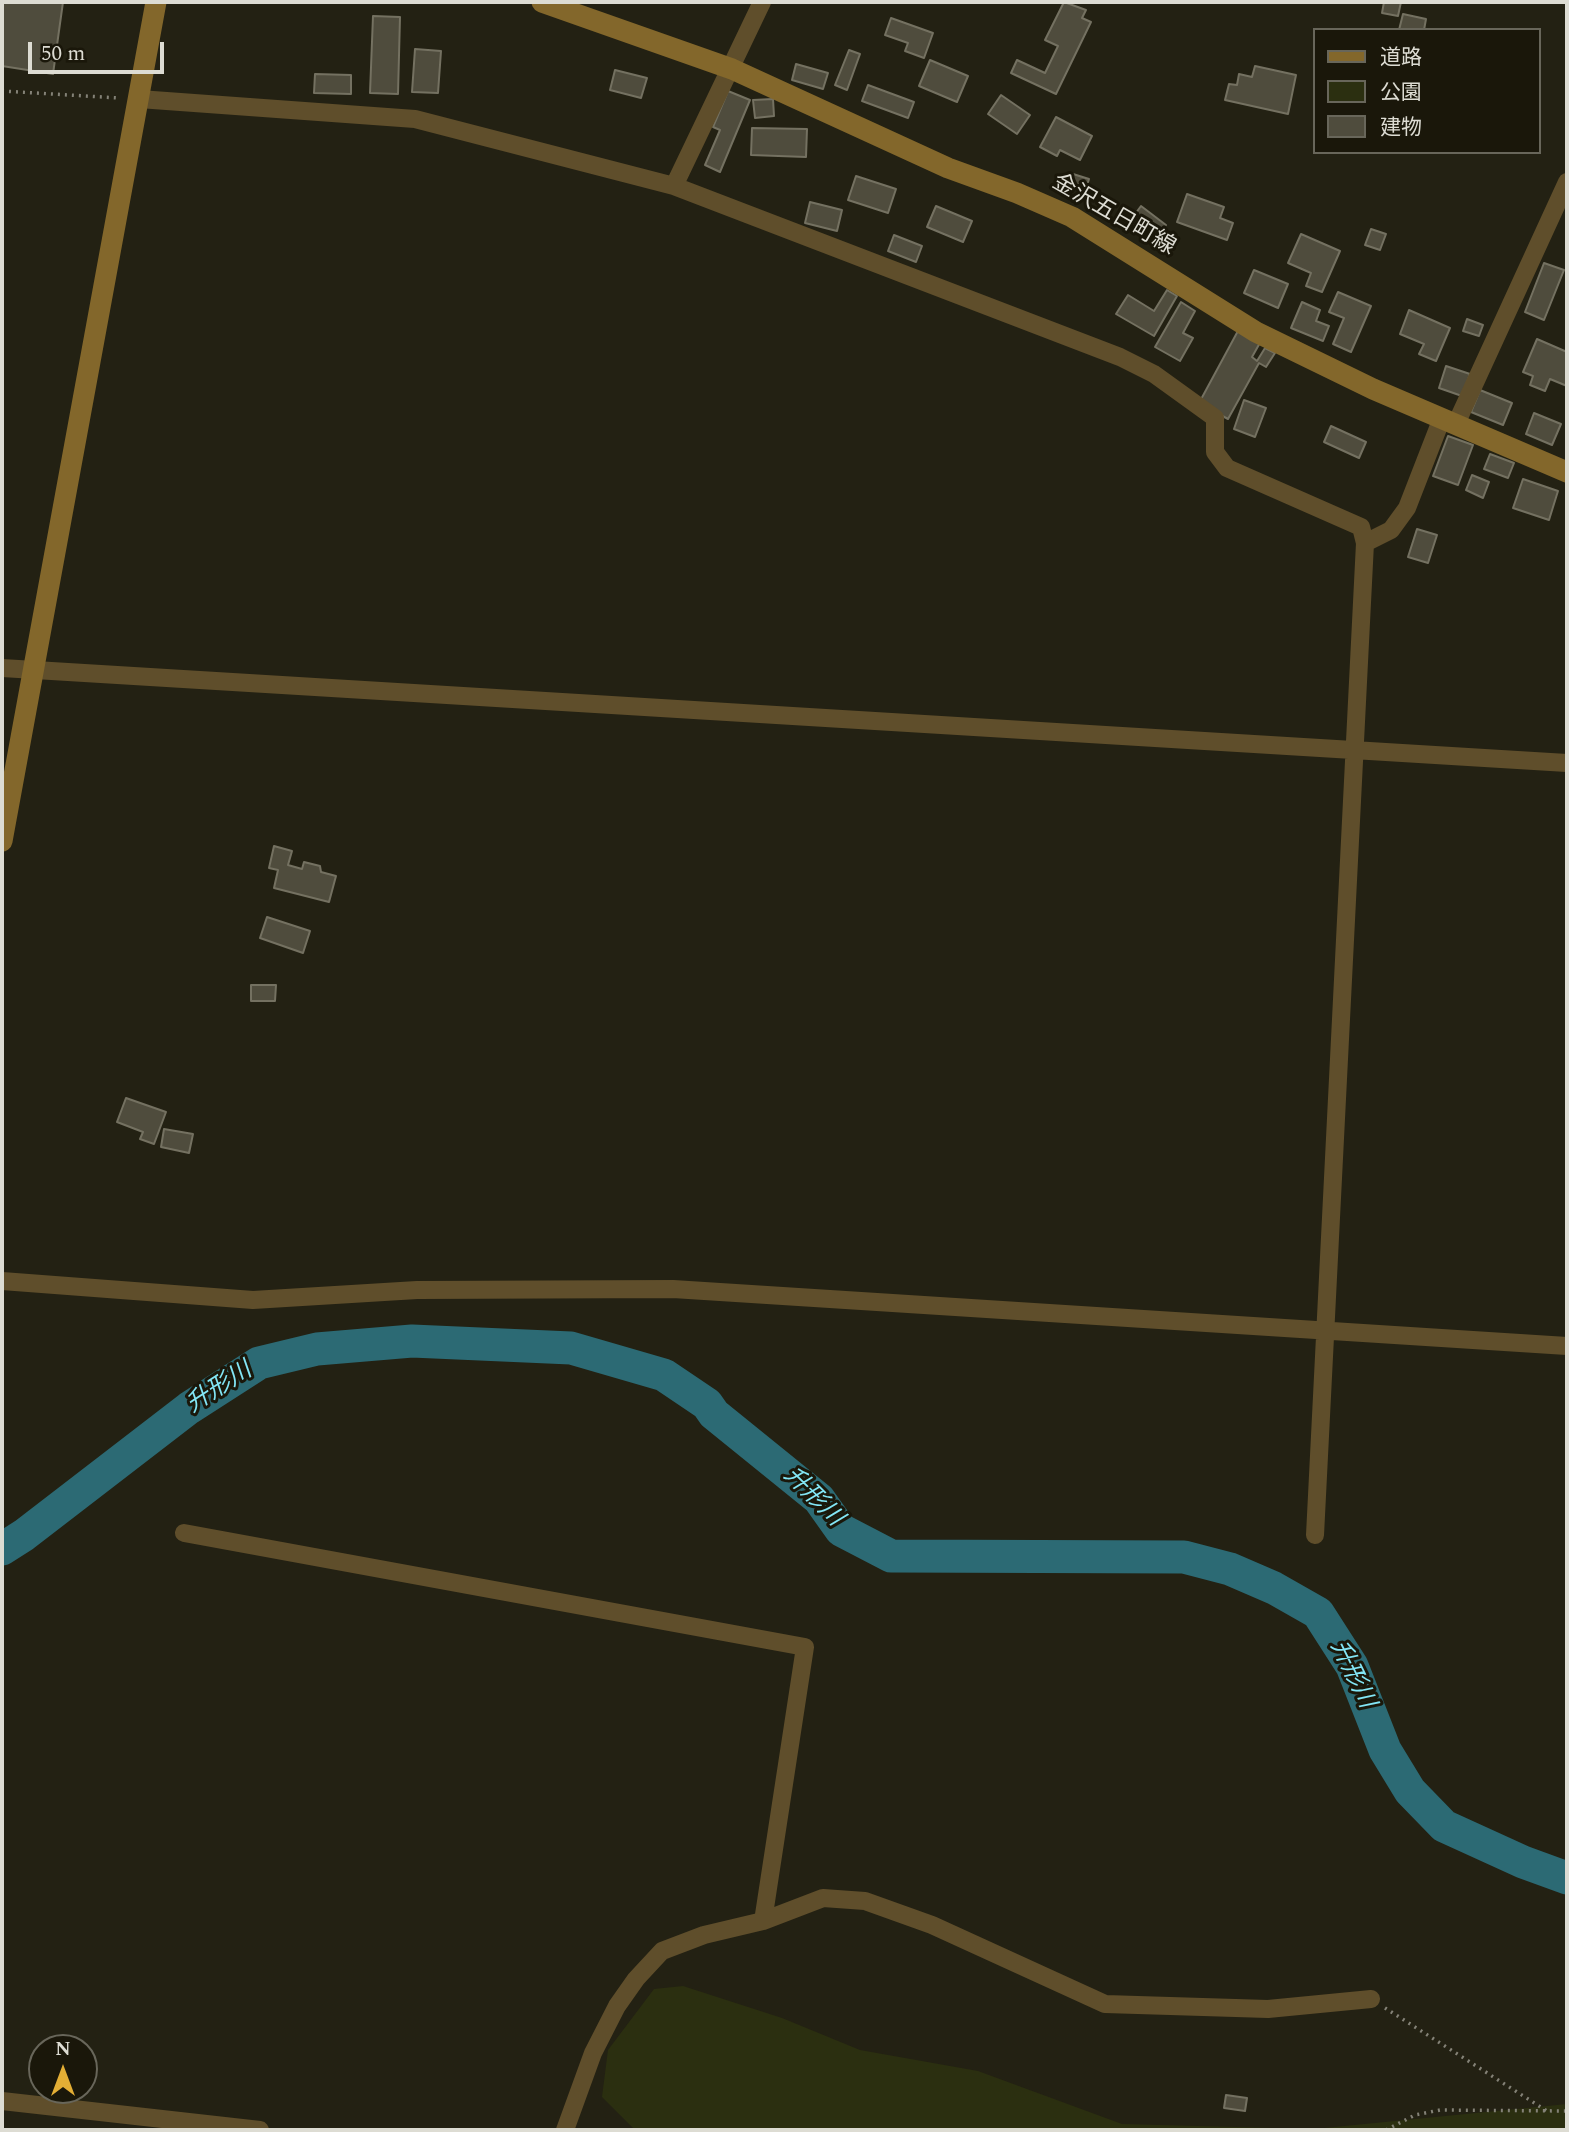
<!DOCTYPE html>
<meta charset="utf-8">
<style>
body{margin:0}
#map{position:relative;width:1569px;height:2132px;overflow:hidden;background:#232113;font-family:Spectral,"Noto Sans JP",serif}
canvas{display:block}
.frame{position:absolute;inset:0;border:4px solid #dddcd3;pointer-events:none}
.legend{position:absolute;left:1313px;top:28px;width:228px;height:126px;box-sizing:border-box;background:#1a170a;border:2px solid #68665a;margin:0;padding:9px 12px;list-style:none;font-size:21px;color:#dddcd3}
.legend li{display:flex;align-items:center;gap:14px;height:35px}
.legend b{width:35px;border:2px solid #68665a}
.north{position:absolute;left:28px;top:2034px;width:70px;height:70px;box-sizing:border-box;background:#1a170a;border:2px solid #68665a;border-radius:50%;rotate:0deg;font-size:19px;font-weight:700;line-height:28px;text-align:center;color:#dddcd3}
.north::after{content:'';display:block;margin:auto;width:24px;height:32px;background:#e3ae35;clip-path:polygon(50% 0,100% 100%,50% 72%,0 100%)}
.scale{position:absolute;left:28px;top:42px;width:136px;height:32px;box-sizing:border-box;border:4px solid #dddcd3;border-top:0;padding-left:9px;font-size:21px;line-height:24px;white-space:nowrap;color:#dddcd3;-webkit-text-stroke:5px #1a170a;paint-order:stroke}
</style>
<div id="map">
<canvas width="1569" height="2132"></canvas>
<div class="frame"></div>
<ul class="legend">
<li><b style="height:9px;background:#83672b"></b>道路</li>
<li><b style="height:19px;background:#2b2f10"></b>公園</li>
<li><b style="height:19px;background:#4f4c3d"></b>建物</li>
</ul>
<div class="north">N</div>
<div class="scale">50 m</div>
</div>
<script>
const g = document.querySelector('canvas').getContext('2d');
g.lineJoin = 'round';
function fillPath(path, color) { g.fillStyle = color; g.fill(path, 'evenodd'); }
function stroke(path, color, width, dash) { g.strokeStyle = color; g.lineWidth = width; g.lineCap = dash ? 'butt' : 'round'; g.setLineDash(dash || []); g.stroke(path); }
function label(font, color, halo, rows, align = 'center') {
  g.font = font + ' Spectral,"Noto Sans JP",serif'; g.lineWidth = 6; g.setLineDash([]); g.textBaseline = 'middle'; g.strokeStyle = halo; g.fillStyle = color; for (const [text, x, y, turn = 0] of rows) {
    g.save(); g.translate(x, y); g.rotate((+turn || 0) * Math.PI / 180); g.textAlign = isNaN(turn) ? turn : align; if (halo) g.strokeText(text, 0, 0); g.fillText(text, 0, 0); g.restore();
  }
}
fillPath(new Path2D(`
 M683 1986 782 2018 860 2050 978 2071 1122 2124 1314 2129 1567 2104V2130H635L602 2097 608 2050 654 1989Z`), '#2b2f10');
stroke(new Path2D(`
 M2 1549 24 1535 189 1408 259 1363 317 1349 412 1341 571 1348 664 1375 707 1404 714 1414 819 1499 841 1530 891 1556 1184 1557 1230 1569 1274 1588 1318 1613 1352 1666 1385 1750 1410 1791 1444 1826 1523 1862 1567 1878`), '#2c6a74', 33);
const building = new Path2D(`
 M2 2H63L53 74 2 66Z
 M1064 2 1086 10 1082 18 1091 22 1056 94 1011 73 1017 60 1045 73 1058 46 1045 40Z
 M1384 2H1401L1398 16 1382 13Z
 M1403 14 1426 19 1424 30H1399Z
 M373 16 400 17 398 94 370 93Z
 M891 18 933 33 924 58 905 51 908 43 885 35Z
 M415 49 441 51 438 93 412 92Z
 M849 50 860 54 847 90 835 85Z
 M930 60 968 76 957 102 919 86Z
 M796 64 828 73 823 89 792 80Z
 M1255 66 1296 75 1288 114 1225 100 1229 84 1237 85 1239 74 1252 77Z
 M615 70 647 78 641 98 610 90Z
 M315 74 351 75V94L314 93Z
 M868 85 914 102 908 118 862 101Z
 M728 91 750 100 720 172 705 165 720 130 713 127Z
 M1001 95 1030 115 1017 134 988 114Z
 M773 99 774 116 755 118 753 100Z
 M1056 117 1092 136 1080 160 1060 150 1057 156 1040 147Z
 M752 128 807 129 806 157 751 155Z
 M1073 174 1089 179 1085 192 1069 186Z
 M856 176 896 189 888 213 848 200Z
 M1187 194 1224 207 1220 218 1233 223 1227 240 1177 222Z
 M810 202 842 210 837 231 805 223Z
 M936 206 972 221 963 242 927 227Z
 M1141 206 1166 225 1155 240 1130 221Z
 M1371 229 1386 234 1380 250 1365 245Z
 M1301 234 1340 251 1322 292 1306 286 1311 273 1288 263Z
 M894 235 922 246 916 262 888 251Z
 M1544 263 1564 270 1544 320 1525 312Z
 M1254 270 1288 284 1278 308 1244 293Z
 M1167 290 1177 296 1154 336 1116 314 1128 295 1154 311Z
 M1338 292 1371 306 1351 352 1333 344 1344 318 1329 312Z
 M1181 302 1195 311 1183 333 1193 338 1180 361 1155 347Z
 M1302 302 1320 310 1316 321 1329 326 1323 341 1291 328Z
 M1409 310 1450 328 1436 361 1419 354 1424 344 1400 334Z
 M1467 319 1483 325 1479 336 1463 331Z
 M1239 329 1261 341 1252 357 1257 361 1265 348 1275 353 1266 367 1259 363 1228 419 1199 403Z
 M1537 339 1567 352V386L1550 379 1545 391 1530 385 1533 376 1523 372Z
 M1446 366 1470 374 1462 396 1439 388Z
 M1480 390 1512 403 1503 425 1471 412Z
 M1244 400 1266 408 1255 437 1234 429Z
 M1534 413 1561 424 1552 445 1526 434Z
 M1331 426 1366 442 1359 458 1324 442Z
 M1448 436 1473 445 1458 485 1433 476Z
 M1490 454 1514 463 1508 478 1484 469Z
 M1472 475 1489 482 1483 498 1466 490Z
 M1523 479 1558 491 1549 520 1513 508Z
 M1417 529 1437 535 1428 563 1408 557Z
 M274 846 292 851 288 865 302 869 304 862 320 866 321 872 336 876 329 902 274 888 278 870 269 868Z
 M267 917 310 931 303 953 260 938Z
 M251 985H276L275 1001H251Z
 M126 1098 166 1112 154 1144 140 1139 143 1132 117 1122Z
 M164 1129 193 1134 189 1153 161 1147Z
 M1226 2095 1247 2098 1245 2111 1224 2108Z`);
fillPath(building, '#4f4c3d');
stroke(building, '#747161', 2);
stroke(new Path2D(`
 M2 91 119 98
 M1385 2008 1547 2111
 M1386 2130 1415 2115 1440 2110 1567 2111`), '#848277', 3.5, [2, 5]);
stroke(new Path2D(`
 M139 99 415 119 674 186 1120 357 1154 374 1215 418V452L1227 468 1361 527 1365 543 1315 1535
 M674 186 762 2
 M1456 424 1567 182
 M1365 543 1391 530 1407 508 1442 418
 M2 668 1567 763
 M2 1281 253 1300 417 1290 673 1289 1567 1346
 M184 1533 805 1647 763 1921
 M2 2101 260 2130
 M565 2130 593 2053 617 2006 636 1979 662 1951 704 1935 763 1921 823 1898 865 1901 932 1925 1105 2004 1268 2009 1371 1999`), '#5f4e2b', 18);
stroke(new Path2D(`
 M542 2 732 69 948 168 1017 193 1072 217 1256 332 1373 389 1567 472
 M2 841 156 2`), '#83672b', 21);
label('23px', '#dddcd3', '#1a170a', [
 ["金沢五日町線",1113,216,30]
]);
label('italic 24px', '#83e6f6', '#1a170a', [
 ["升形川",220,1389,-33],
 ["升形川",812,1498,45],
 ["升形川",1351,1675,64]
]);
</script>
